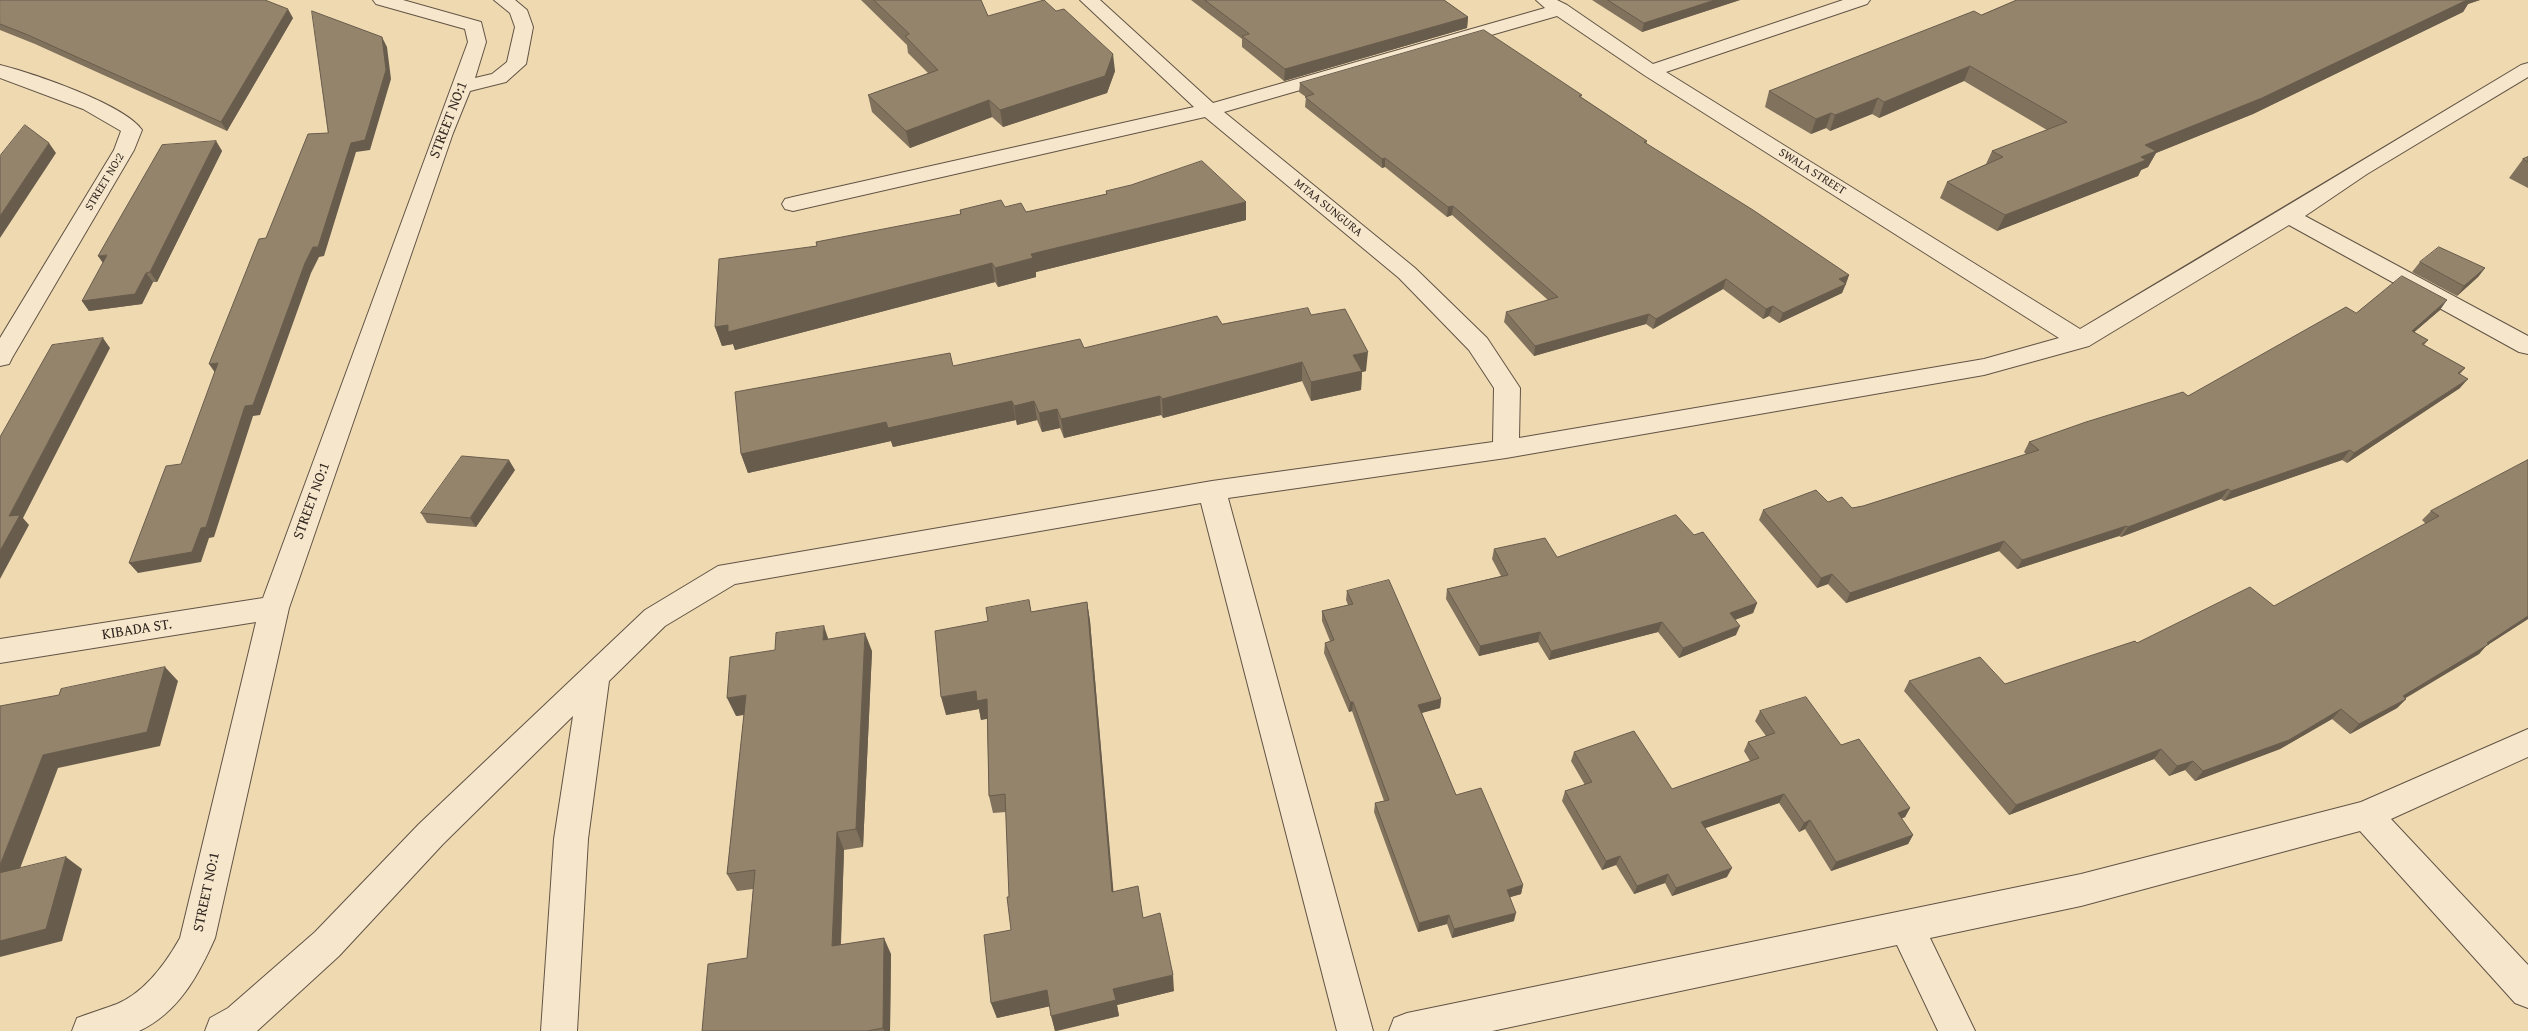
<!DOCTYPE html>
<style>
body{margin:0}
canvas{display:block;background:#efd9b1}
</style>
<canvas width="2528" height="1031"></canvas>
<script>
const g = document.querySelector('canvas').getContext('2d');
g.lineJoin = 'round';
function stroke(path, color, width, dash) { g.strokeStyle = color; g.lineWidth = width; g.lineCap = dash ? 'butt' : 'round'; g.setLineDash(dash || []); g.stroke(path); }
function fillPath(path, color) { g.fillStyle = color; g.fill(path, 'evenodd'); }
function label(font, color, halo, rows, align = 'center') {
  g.font = font + ' "Gentium Book Plus",serif'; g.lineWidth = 4; g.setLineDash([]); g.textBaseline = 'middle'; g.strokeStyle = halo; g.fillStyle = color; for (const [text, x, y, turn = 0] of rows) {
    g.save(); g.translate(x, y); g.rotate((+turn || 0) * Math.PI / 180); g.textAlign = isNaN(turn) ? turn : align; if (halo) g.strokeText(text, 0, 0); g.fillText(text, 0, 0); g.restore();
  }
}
const street = new Path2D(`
 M373 0H403L481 22 486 42 475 78 492 74 507 62 515 27 510 13 494 0H515L527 10 533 27 526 64 506 82 470 91 453 133 289 608 215 938C198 976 178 1013 139 1031H72L77 1018C90 1013 104 1009 117 1004 145 992 166 963 180 938L256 622 0 663V639L263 598 468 42 465 29 376 4Z
 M1080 0H1100L1213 103 1545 8 1536 0H1557L1567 5 1653 64 1843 0H1870L1867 4 1666 72 2080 329C2228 242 2374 153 2521 65L2528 63V77L2367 174 2305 216 2528 336V354L2519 352 2289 225 2089 346 1984 375 1506 458 1228 498 1373 1031H1337L1201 503 735 584 665 626 609 681 588 839 577 1031H541L554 839 573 716 443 844 339 956 257 1031H205L210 1018 228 1008 315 932 419 824 645 610 718 566 1212 481 1493 442 1494 388 1469 350 1399 278 1205 117 793 211 785 209 782 204 785 199 793 197 1194 107ZM1557 16 1644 75 2059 338 1984 359 1519 438 1520 388 1487 338 1415 268 1224 112Z
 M0 65C32 73 124 104 142 130L134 150 12 358 9 364 0 366V338L114 150 121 131 83 109 0 78Z
 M2528 729V757L2391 819 2528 965V1008L2515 1003 2360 831 2081 906 1930 938 1975 1031H1938L1897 945 1492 1031H1389L1394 1018 1407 1013 2081 874 2361 802Z`);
stroke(street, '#625445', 2);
fillPath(street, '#f5e6cc');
fillPath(new Path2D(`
 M0 0 293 18 227 131 35 44 0 30Z
 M861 0H981L988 16 1115 71 1107 93 1003 127 992 117 910 148 872 112 868 95 928 73 908 53 907 45Z
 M1191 0H1444L1468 17 1467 28 1284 81 1242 47V39Z
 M1592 0H1740L1642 32Z
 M2017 0H2480L2468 4 2463 12 2253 114 2156 153 2148 167 2141 170 2138 176 1997 231 1940 198 1947 182 1986 164 1992 151 2047 130 1964 81 1879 118 1872 114 1830 131 1826 128 1811 134 1765 107 1769 91 1981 15Z
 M1300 83 1582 95 1581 97 1647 141 1646 144 1849 275 1846 284 1842 293 1779 323 1769 316 1763 319 1723 289 1653 329 1646 324 1534 356 1504 322 1506 312 1548 300 1452 215 1447 217 1385 167 1382 168 1305 107 1306 97 1299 92Z
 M216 141 222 151 157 282H153L142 304 89 311 82 301Z
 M2528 157V188L2509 178 2523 159Z
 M1106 191 1246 202V220L1036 272V277L998 287 995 282 735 350 733 344 722 346 715 327 817 246 960 214V210L1005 207 1026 212 1106 194Z
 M2420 262 2485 268 2478 277 2457 296 2412 272Z
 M2440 310 2414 332 2428 340 2424 345 2465 368 2460 374V388L2347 463 2342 460 2224 501 2221 499 2121 537 2119 536 2017 569 1999 551 1846 603 1828 584 1817 588 1759 520 1763 510 1828 502 1852 508 1863 506 2026 454 2024 452 2029 442 2188 396 2356 313Z
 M1311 315 1366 371 1362 372 1361 390 1311 401 1302 381 1163 418 1161 415 1064 438 1060 428 1042 432 1037 420 1017 425 1016 420 893 447 891 441 748 473 741 454 953 366 1084 348 1222 324Z
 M2528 460V619L2486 646 2479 654 2406 698V699L2397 708 2350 734 2332 719 2280 749 2195 781 2185 770 2169 776 2154 759 2009 815 1904 691 1909 681 2005 684 2137 643 2274 606 2426 524 2422 520 2431 511Z
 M515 470 476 527 427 523 421 513Z
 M1694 535 1757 603 1753 613 1735 620 1736 635 1679 658 1658 632 1549 660 1538 642 1479 656 1446 599 1447 589 1501 576 1492 559 1494 549 1557 557Z
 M1347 591 1441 699 1440 708 1422 713 1456 795 1523 885 1521 894 1510 897 1514 921 1452 938 1447 924 1418 932 1374 812 1375 803 1384 801 1352 711 1349 712 1324 653 1325 643 1330 641 1322 621V611L1348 605 1346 600Z
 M1029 600 1031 612 1087 602 1090 621 1113 892 1143 918 1174 991 1117 1005 1119 1016 1057 1031H1055L1050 1006 997 1018 991 1003 1011 930 1006 812 993 813 989 796 987 718 981 720 979 709 946 715 988 621Z
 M829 639 872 651 863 847 844 850 841 945 891 954 890 1031H702L747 958 753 889 737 891 727 874 744 715 736 716 775 650Z
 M1760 711 1841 745 1910 808 1905 817 1901 819 1913 835 1908 844 1831 871 1805 829 1799 832 1779 803 1705 828 1727 877 1672 896 1665 883 1634 894 1616 865 1602 870 1562 801 1565 791 1585 785 1571 761 1574 752 1672 789 1750 761 1744 751 1748 742 1766 736 1755 721Z`), '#80725d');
fillPath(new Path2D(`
 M1715 0H1740L1642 32 1644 23Z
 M2461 0H2480L2468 4 2463 12 2253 114 2156 153 2148 167 2141 170 2138 176 1997 231 2005 215 2145 145Z
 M288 9 293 18 227 131 221 122Z
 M1468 17 1467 28 1284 81 1285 69Z
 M382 37 387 47 391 79 370 150 356 152 324 256 319 257 311 273 260 415 253 416 214 537 209 538 201 562 138 573 129 563 245 406Z
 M1113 54 1115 71 1107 93 1003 127 1000 110Z
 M1970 66 1964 81 1879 118 1884 102Z
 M1878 98 1872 114 1830 131 1835 115Z
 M989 100 992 117 910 148 906 131Z
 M1831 113 1826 128 1811 134 1816 119Z
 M216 141 222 151 157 282 150 272Z
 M49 143 56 153 0 238V216Z
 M1385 158V167L1382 168V159Z
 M1246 202V220L1036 272V277L998 287 995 268 1031 254Z
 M1453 206 1452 215 1447 217 1448 207Z
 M107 255 105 266 98 256Z
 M992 263 995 282 735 350 733 344 722 346 715 327Z
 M2485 268 2478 277 2457 296 2464 286Z
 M146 273 153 282 142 304 89 311 82 301Z
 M1849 275 1842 293 1779 323 1783 313 1839 279Z
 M1726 279 1723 289 1653 329 1656 319Z
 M2447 300 2440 310 2404 341 2412 331Z
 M1773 306 1769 316 1763 319 1766 309Z
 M1649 314 1646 324 1534 356 1535 346Z
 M103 338 110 348 23 518 29 525 0 579V551L9 516Z
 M1368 352 1366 371 1362 372 1361 390 1311 401V382L1353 355Z
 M1302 362V381L1163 418 1162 399Z
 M218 363 216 374 209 364Z
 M2468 379 2460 388 2347 463 2354 453Z
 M1160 396 1161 415 1064 438 1061 419Z
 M1012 401 1016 420 893 447 891 441 748 473 741 454 886 422Z
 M1034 401 1037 420 1017 425 1014 406Z
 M1057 409 1060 428 1042 432 1039 413Z
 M2350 450 2342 460 2224 501 2231 491Z
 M509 460 515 470 476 527 470 518Z
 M2228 489 2221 499 2121 537 2128 527Z
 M2126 526 2119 536 2017 569 2022 560Z
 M2004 541 1999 551 1846 603 1850 593Z
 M1832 574 1828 584 1817 588 1821 578Z
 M1087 602 1090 621 1115 909 1112 892Z
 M1757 603 1753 613 1726 623 1730 613Z
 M2528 616V619L2486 646 2479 654 2393 705 2403 696Z
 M1662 622 1658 632 1549 660 1551 651Z
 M824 626 830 644 823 640Z
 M1740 626 1736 635 1679 658 1683 648Z
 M1540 632 1538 642 1479 656 1480 646Z
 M865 633 872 651 863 847 856 829Z
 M165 667 178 681 160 746 58 768 13 887 0 877V865L43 755Z
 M976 691 987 699 992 718 981 720 979 709 946 715 941 697Z
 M746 695 754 713 736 716 727 698Z
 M1441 699 1440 708 1417 714 1418 705Z
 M2406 699 2397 708 2350 734 2359 724Z
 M1350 702H1353L1352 711 1349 712Z
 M2341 709 2332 719 2280 749 2195 781 2203 771Z
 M2161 749 2154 759 2009 815 2016 805Z
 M2193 761 2185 770 2169 776 2177 766Z
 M1784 794 1779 803 1697 831 1701 822Z
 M1910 808 1905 817 1892 822 1898 813Z
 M1810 820 1805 829 1799 832 1804 823Z
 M837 832 844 850 840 962 832 946Z
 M1913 835 1908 844 1831 871 1836 862Z
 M1620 856 1616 865 1602 870 1606 861Z
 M66 857 82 869 62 941 0 957V941Z
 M1732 868 1727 877 1672 896 1676 888Z
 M1668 874 1665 883 1634 894 1637 886Z
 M1523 885 1521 894 1504 899 1507 890Z
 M1516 913 1514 921 1452 938 1454 929Z
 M1449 915 1447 924 1418 932 1419 923Z
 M884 938 891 954 890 1031H884L883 1028Z
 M1173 975 1174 991 1117 1005 1119 1016 1055 1031 1051 1016 1113 989Z
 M1047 990 1051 1006 997 1018 991 1003Z`), '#685c4c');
const building = new Path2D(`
 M0 0H265L288 9 221 122 28 35 0 24Z
 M874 0H981L988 16 1044 0 1056 11 1064 9 1113 54 1105 76 1000 110 989 100 906 131 868 95 938 70 905 36 909 34Z
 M1205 0H1444L1468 17 1285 69 1242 36 1249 34Z
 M1608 0H1715L1644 23Z
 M2017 0H2467L2262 98 2145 145 2156 151 2141 157 2146 160 2005 215 1947 182 2003 157 1992 151 2067 122 1970 66 1884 102 1878 98 1835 115 1831 113 1816 119 1769 91 1974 11 1981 15Z
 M312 11 382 37 386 70 365 140 351 143 318 247H313L305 263 253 405 245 406 206 527 201 528 192 552 129 563 166 466 181 464 218 363 209 364 259 239 266 238 308 134 328 133Z
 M1484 30 1582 95 1579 96 1647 141 1644 142 1753 210 1849 275 1839 279 1846 284 1783 313 1773 306 1766 309 1726 279 1656 319 1649 314 1535 346 1506 312 1558 297 1453 206 1448 207 1385 158 1382 159 1305 97 1314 94 1300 83Z
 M25 125 49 143 0 216V156Z
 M216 141 150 272 146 273 135 294 82 301 107 255 98 256 162 145Z
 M2528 157V162L2523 159Z
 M1202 161 1246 202 1031 254 1033 258 995 268 992 263 728 332V325L715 327 719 259 817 246 816 242 961 214 960 210 1001 200 1005 207 1021 203 1026 212 1107 194 1106 191 1131 185Z
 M2439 247 2485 268 2464 286 2420 262Z
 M2402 276 2447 300 2412 331 2428 340 2422 344 2465 368 2458 373 2468 379 2354 453 2350 450 2231 491 2228 489 2128 527 2126 526 2022 560 2004 541 1850 593 1832 574 1821 578 1763 510 1816 490 1828 502 1842 497 1852 508 1863 506 2039 450 2029 442 2086 422 2183 392 2188 396 2346 307 2356 313Z
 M1308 308 1311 315 1345 309 1368 352 1353 355 1362 371 1311 382 1302 362 1162 399 1160 396 1061 419 1057 409 1039 413 1034 401 1014 406 1012 401 888 428 886 422 741 454 735 392 950 353 953 366 1080 339 1084 348 1217 316 1222 324Z
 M103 338 9 516 20 515 0 551V437L52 345Z
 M462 456 509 460 470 518 421 513Z
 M2528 460V616L2487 643 2489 644 2403 696 2406 699 2359 724 2341 709 2289 740 2203 771 2193 761 2177 766 2161 749 2016 805 1909 681 1980 657 2005 684 2135 641 2137 643 2250 587 2274 606 2439 516 2431 511Z
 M1676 515 1694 535 1703 532 1757 603 1730 613 1740 626 1683 648 1662 622 1551 651 1540 632 1480 646 1447 589 1508 575 1494 549 1545 538 1557 557Z
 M1389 580 1441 699 1418 705 1456 795 1481 788 1523 885 1507 890 1516 913 1454 929 1449 915 1419 923 1375 803 1389 800 1353 702H1350L1325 643 1334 640 1322 611 1353 604 1347 591Z
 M1029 600 1031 612 1087 602 1112 892 1138 886 1143 918 1160 913 1173 975 1113 989 1116 1000 1051 1016 1047 990 991 1003 984 935 1011 930 1007 897H1009L1005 794 989 796 987 699 977 701 976 691 941 697 935 631 988 621 986 608Z
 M824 626 823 640 865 633 856 829 837 832 832 946 884 938 883 1028 867 1031H702L708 964 747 958 755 870 727 874 746 695 727 698 730 657 775 650 776 633Z
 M165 667 147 732 43 755 0 865V706L59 695 61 689Z
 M1806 697 1841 745 1859 739 1910 808 1898 813 1913 835 1836 862 1810 820 1804 823 1784 794 1701 822 1732 868 1676 888 1668 874 1637 886 1620 856 1606 861 1565 791 1592 782 1574 752 1634 731 1672 789 1759 758 1748 742 1775 733 1760 711Z
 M66 857 46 929 0 941V873Z`);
fillPath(building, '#95846c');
stroke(building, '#685c4c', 1);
label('12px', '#332821', '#f5e6cc', [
 ["SWALA STREET",1812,172,32],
 ["STREET NO:2",105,182,-59],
 ["MTAA SUNGURA",1328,208,39]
]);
label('15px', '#332821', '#f5e6cc', [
 ["STREET NO:1",449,120,-69],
 ["STREET NO:1",312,501,-70],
 ["KIBADA ST.",137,630,-9],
 ["STREET NO:1",207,892,-78]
]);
</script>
